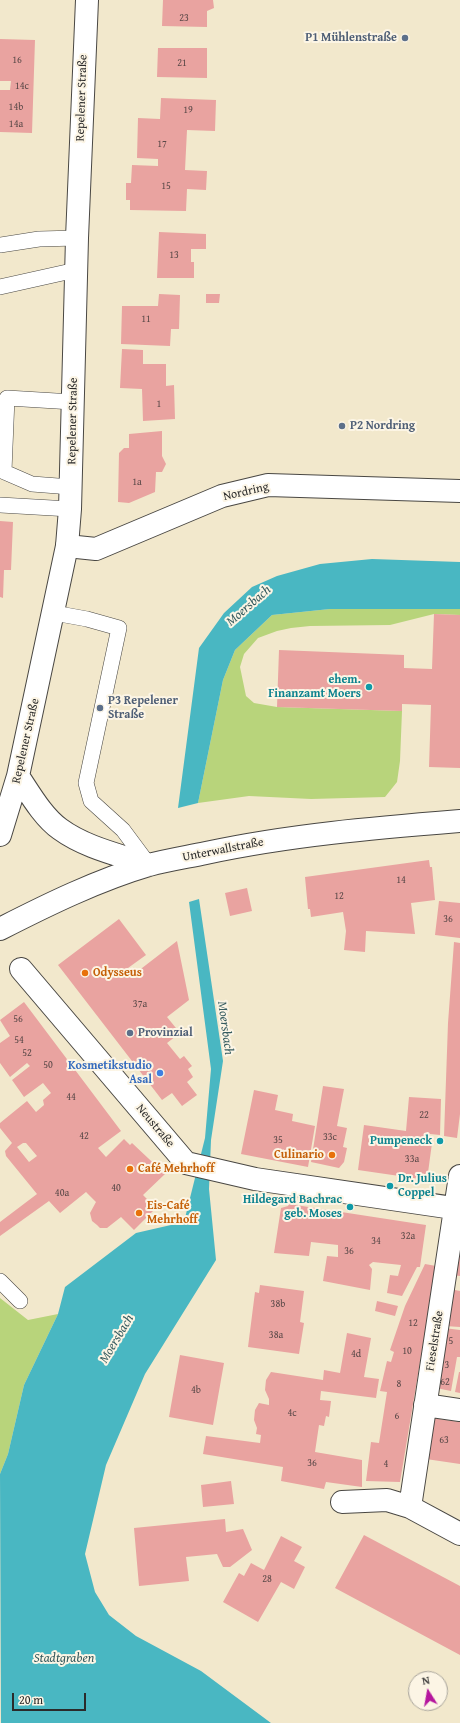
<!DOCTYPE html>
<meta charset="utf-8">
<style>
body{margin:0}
#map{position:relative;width:460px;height:1723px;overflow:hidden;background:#f2e8cc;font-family:"Gentium Book Plus",serif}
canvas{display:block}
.north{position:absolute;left:408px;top:1671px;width:40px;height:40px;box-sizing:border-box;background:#fcf5e5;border:1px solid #a8a49b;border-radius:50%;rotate:349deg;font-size:11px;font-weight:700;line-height:16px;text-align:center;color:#2b2b2b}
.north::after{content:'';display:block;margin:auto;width:14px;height:18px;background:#b5179e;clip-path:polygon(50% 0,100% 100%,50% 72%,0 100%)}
.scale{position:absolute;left:12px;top:1693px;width:74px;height:18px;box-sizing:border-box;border:2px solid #2b2b2b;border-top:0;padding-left:5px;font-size:12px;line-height:14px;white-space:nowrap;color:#2b2b2b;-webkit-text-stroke:3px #fcf5e5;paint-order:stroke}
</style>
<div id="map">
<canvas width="460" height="1723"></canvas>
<div class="north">N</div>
<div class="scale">20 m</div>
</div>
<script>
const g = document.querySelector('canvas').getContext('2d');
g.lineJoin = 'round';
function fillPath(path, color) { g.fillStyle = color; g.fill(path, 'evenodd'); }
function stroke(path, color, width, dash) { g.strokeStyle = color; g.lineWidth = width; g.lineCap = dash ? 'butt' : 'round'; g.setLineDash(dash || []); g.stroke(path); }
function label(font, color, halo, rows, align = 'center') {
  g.font = font + ' "Gentium Book Plus",serif'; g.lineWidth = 4; g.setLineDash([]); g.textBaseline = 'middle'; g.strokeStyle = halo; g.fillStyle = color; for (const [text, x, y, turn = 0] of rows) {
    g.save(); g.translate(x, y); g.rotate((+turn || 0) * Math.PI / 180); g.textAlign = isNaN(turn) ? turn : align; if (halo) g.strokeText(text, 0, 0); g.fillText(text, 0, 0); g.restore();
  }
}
fillPath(new Path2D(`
 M330 609H460V615L434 614 390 625 310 626 291 628 277 631 258 638 244 654 240 667 246 696 254 703 277 707 402 711 400 761 397 782 385 797 311 799 249 796 198 803 223 680 235 650 272 615Z
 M0 1298 28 1320 58 1314 24 1385 8 1454 0 1474Z`), '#b8d47b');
fillPath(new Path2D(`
 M372 559 460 562V609H330L272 615 235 650 223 680 198 803 178 808 199 648 224 613 252 587 277 576 320 564Z
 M199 899 223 1061 211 1140 209 1189 216 1260 145 1374 106 1465 85 1554 95 1592 109 1615 136 1636 201 1671 271 1723H1L0 1474 8 1454 24 1385 58 1314 65 1287 136 1233 184 1222 205 1138 211 1069 189 902Z`), '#49b7c2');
fillPath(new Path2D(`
 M163 0H213L214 8 207 11V27L162 26Z
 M0 39 35 40 32 133 0 132V90H10L11 81H0Z
 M158 48H207V78L157 77Z
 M161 98 216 100 215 131 187 130 185 170 207 171 206 190 187 189 186 211 130 210V200H126V183H131L132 165 158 166V159L137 158 138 118 160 119Z
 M159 232 206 234V249H191V262H194V278H157Z
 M159 294 180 295 179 329H171L170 346 121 344 122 306H158Z
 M206 294H220L219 303H206Z
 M122 349 143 350V364H166V386L174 385 175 419 143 421 142 389 120 388Z
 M162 431V456L166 464 162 472H156L155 492 129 503 118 502 119 453 124 448H129V434Z
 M0 521 13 522 11 570H4L3 598 0 597Z
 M434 614 460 615V768L429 767 431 705 402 704V711L277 707 279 650 404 655V668L432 669Z
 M429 860 430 867H432L435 900 411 903 415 934 366 931 365 952 344 950 346 931 343 912 311 917 310 909H308L305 877Z
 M247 888 252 911 230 916 225 893Z
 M439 901 460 903V938L435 935Z
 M119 919 146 955 128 968 133 975 177 941 189 1000 167 1017 180 1033 167 1043 180 1059 184 1056 192 1066 188 1069 193 1077 187 1082 197 1095 182 1106 172 1093 162 1100 58 965Z
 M454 942 460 943V1114L457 1138 444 1136 448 1023Z
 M24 1002 121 1131 98 1148 106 1157 124 1139 130 1145 132 1143 165 1174 143 1195 156 1208 134 1230 121 1217 107 1228H100L97 1225 92 1221 90 1213 96 1202 86 1192 60 1213 49 1201 0 1236V1222L37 1194 6 1156 5 1151 12 1143 0 1128V1123L27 1101 36 1112 44 1105 43 1100 51 1093 43 1083 24 1097 12 1080 30 1066 27 1063 10 1077 0 1063V1043L10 1036 0 1020ZM23 1143H26L37 1156 29 1162 17 1147Z
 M323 1086 344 1089 337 1126 347 1128 343 1147 347 1148 344 1162 339 1168 311 1162Z
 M254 1090 278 1095 275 1110 293 1114 292 1121 315 1126 308 1167 241 1154Z
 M409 1097 441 1099 440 1135 430 1134 429 1143H432L427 1180 358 1170 364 1125 406 1131Z
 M289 1204 426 1225 420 1267H417L402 1296 387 1293 390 1275 398 1276 401 1265 373 1262 369 1265 372 1269 370 1290 323 1281 327 1256 338 1257V1245L311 1242 309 1256 274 1253 281 1208 288 1206Z
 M460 1228V1276L452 1275Z
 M425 1264 436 1266 400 1482 366 1481 371 1442 379 1443 387 1392 380 1391 387 1361 391 1362 394 1352 390 1350 405 1306Z
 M260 1285 304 1291 300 1322 304 1323 299 1354 248 1347 255 1292 259 1293Z
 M450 1289 460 1291V1327L445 1326Z
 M377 1301 398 1306 395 1316 375 1311Z
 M444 1328 460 1330V1357H457L451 1391 436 1388Z
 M347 1333 371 1338 364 1377 379 1379 376 1398 321 1391 320 1400 331 1401 329 1417 326 1416 324 1426 319 1425 315 1452 362 1460V1487L326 1482 324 1489 281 1481 283 1467 203 1454 206 1436 260 1443 261 1435 256 1434 257 1428 254 1420 255 1410 259 1403 269 1405V1399L265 1390 266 1380 271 1372 323 1380 324 1370 340 1373Z
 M180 1355 224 1363 213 1425 169 1417Z
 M459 1372H460V1393L455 1392Z
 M432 1418 460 1422V1464L426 1459Z
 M231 1481 234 1504 203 1507 201 1485Z
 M225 1519 226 1532 243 1529 252 1550 230 1567H223L217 1554 186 1557 189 1581 139 1586 134 1528Z
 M364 1535 460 1586V1655L335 1588Z
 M281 1536 302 1547 294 1561 305 1567 294 1589 281 1582 258 1622 223 1602 239 1573 244 1576 251 1563 264 1570Z`), '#e9a3a0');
const lane = new Path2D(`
 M0 245 39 239 77 238
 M0 287 76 270
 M0 470 32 484 71 487
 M4 471 7 398 73 402
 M0 505 70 509
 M54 613 87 619 119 628 86 783 91 801 123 830 149 865
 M0 1281 20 1301`);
const street = new Path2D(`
 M67 546 96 549 222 496 268 485 460 491
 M21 969 186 1163 255 1179 460 1209
 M425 1405 460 1410
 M342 1502 387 1500 410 1507 460 1534
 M410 1507 460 1176`);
const secondary = new Path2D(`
 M18 776C30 794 43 817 60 829 86 848 120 855 149 865
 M0 835 18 776 67 546 70 509 77 238 87 0
 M0 929C47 905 98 880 149 865 168 860 187 857 206 853 290 835 374 828 460 821`);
stroke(lane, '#494743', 16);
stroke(street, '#494743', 24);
stroke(secondary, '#494743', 24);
stroke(lane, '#fff', 15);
stroke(street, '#fff', 22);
stroke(secondary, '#fff', 22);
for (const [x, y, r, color] of [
 [405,38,4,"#5c6f8a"],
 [342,426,4,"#5c6f8a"],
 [369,687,4,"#0f9aa8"],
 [100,708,4,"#5c6f8a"],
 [85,973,4,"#e8710a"],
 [130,1033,4,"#5c6f8a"],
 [160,1073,4,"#3f7fe0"],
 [440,1141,4,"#0f9aa8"],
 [332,1155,4,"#e8710a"],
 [130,1169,4,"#e8710a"],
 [390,1186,4,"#0f9aa8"],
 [350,1207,4,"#0f9aa8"],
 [139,1213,4,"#e8710a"]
]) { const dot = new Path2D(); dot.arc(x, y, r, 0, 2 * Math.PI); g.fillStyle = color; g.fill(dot); stroke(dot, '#fcf5e5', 1.5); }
label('10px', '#5a4948', null, [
 ["23",184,18],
 ["16",17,60],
 ["21",182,63],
 ["14c",22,86],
 ["14b",16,107],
 ["19",188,110],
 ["14a",16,124],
 ["17",162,144],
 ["15",166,186],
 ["13",174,255],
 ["11",146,319],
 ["1",159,404],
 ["1a",137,482],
 ["14",401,880],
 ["12",339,896],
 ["36",448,919],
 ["37a",140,1004],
 ["56",18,1019],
 ["54",19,1040],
 ["52",27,1053],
 ["50",48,1065],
 ["44",71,1097],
 ["22",424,1115],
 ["42",84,1136],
 ["33c",330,1137],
 ["35",278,1140],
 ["33a",412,1159],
 ["40",116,1188],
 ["40a",62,1193],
 ["32a",408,1236],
 ["34",376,1241],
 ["36",349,1251],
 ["38b",278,1304],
 ["12",413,1323],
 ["38a",276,1335],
 ["5",451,1341],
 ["10",407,1351],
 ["4d",356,1354],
 ["3",447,1365],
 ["62",445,1382],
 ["8",399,1384],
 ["4b",196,1390],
 ["4c",292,1413],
 ["6",397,1416],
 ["63",444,1440],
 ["36",312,1463],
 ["4",386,1464],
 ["28",267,1579]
]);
label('bold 12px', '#4e5e75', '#fcf5e5', [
 ["P1 Mühlenstraße",397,38,"right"],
 ["P2 Nordring",350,426],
 ["P3 Repelener",108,701],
 ["Straße",108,715],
 ["Provinzial",138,1033]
], 'left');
label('12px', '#2b2b2b', '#fcf5e5', [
 ["Repelener Straße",82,98,-88],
 ["Repelener Straße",73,421,-89],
 ["Nordring",246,492,-13],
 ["Repelener Straße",26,741,-77],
 ["Unterwallstraße",223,850,-11],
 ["Neustraße",155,1126,50],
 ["Fieselstraße",435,1341,-81]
]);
label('bold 12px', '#0d838f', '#fcf5e5', [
 ["ehem.",361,680],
 ["Finanzamt Moers",361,694],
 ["Pumpeneck",432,1141],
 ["Dr. Julius",398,1179,"left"],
 ["Coppel",398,1193,"left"],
 ["Hildegard Bachrac",342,1200],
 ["geb. Moses",342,1214]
], 'right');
label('bold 12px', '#c56008', '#fcf5e5', [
 ["Odysseus",93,973],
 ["Culinario",324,1155,"right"],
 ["Café Mehrhoff",138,1169],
 ["Eis-Café",147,1206],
 ["Mehrhoff",147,1220]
], 'left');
label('bold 12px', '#366cbe', '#fcf5e5', [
 ["Kosmetikstudio",152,1066],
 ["Asal",152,1080]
], 'right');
label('italic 13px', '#365c60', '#fcf5e5', [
 ["Moersbach",249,606,-41],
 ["Moersbach",225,1028,82],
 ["Moersbach",117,1339,-59],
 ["Stadtgraben",64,1659]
]);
</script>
